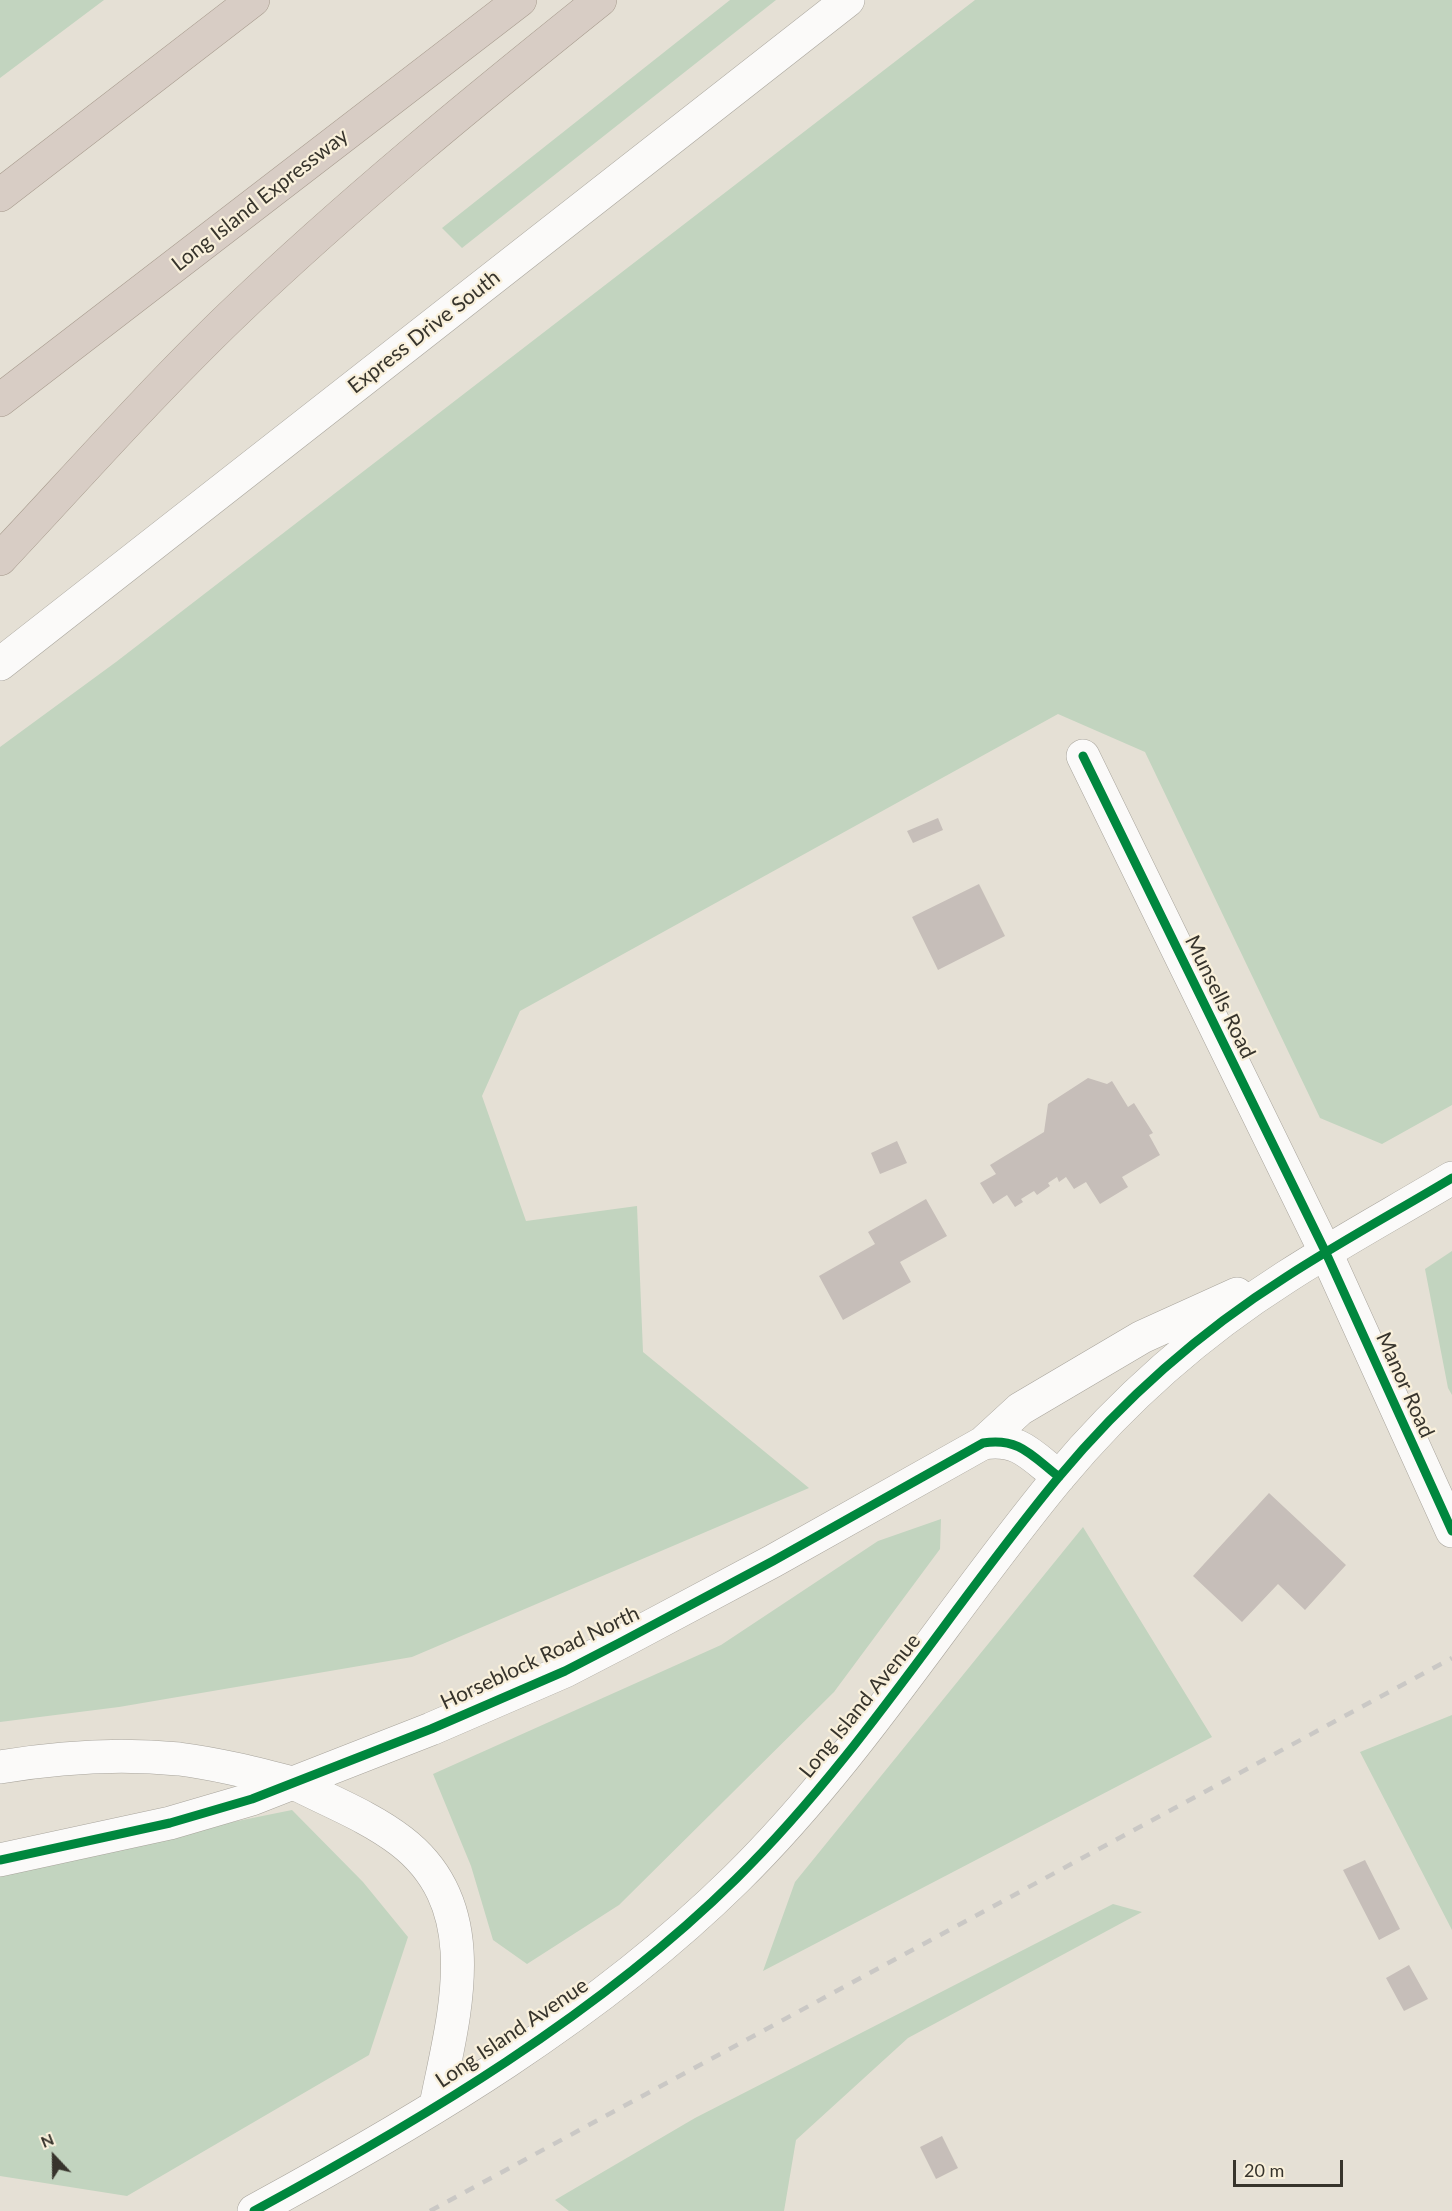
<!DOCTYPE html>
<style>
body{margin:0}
#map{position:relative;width:1452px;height:2211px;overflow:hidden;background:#e5e0d5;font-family:Lato,sans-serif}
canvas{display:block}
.north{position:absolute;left:24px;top:2127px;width:60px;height:60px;-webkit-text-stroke:4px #f9f0db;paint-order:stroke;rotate:338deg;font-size:16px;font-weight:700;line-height:24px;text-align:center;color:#37342c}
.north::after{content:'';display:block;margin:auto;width:21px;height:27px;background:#37342c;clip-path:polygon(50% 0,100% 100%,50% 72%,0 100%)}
.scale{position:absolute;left:1233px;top:2160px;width:110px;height:27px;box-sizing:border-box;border:3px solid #37342c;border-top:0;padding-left:8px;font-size:18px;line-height:21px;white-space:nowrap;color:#37342c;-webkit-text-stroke:4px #f9f0db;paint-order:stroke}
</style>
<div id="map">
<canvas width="1452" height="2211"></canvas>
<div class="north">N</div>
<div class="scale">20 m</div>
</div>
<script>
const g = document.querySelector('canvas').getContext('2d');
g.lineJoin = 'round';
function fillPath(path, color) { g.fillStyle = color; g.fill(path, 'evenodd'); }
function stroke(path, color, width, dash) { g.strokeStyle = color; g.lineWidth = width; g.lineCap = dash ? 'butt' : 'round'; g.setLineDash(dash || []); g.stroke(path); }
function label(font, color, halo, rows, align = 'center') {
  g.font = font + ' Lato,sans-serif'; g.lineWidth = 4.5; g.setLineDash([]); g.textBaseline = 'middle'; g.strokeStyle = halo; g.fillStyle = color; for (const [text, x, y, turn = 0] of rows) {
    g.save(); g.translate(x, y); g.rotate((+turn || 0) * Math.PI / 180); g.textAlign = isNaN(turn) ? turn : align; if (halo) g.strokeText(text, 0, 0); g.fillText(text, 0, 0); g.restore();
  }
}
fillPath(new Path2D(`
 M0 0H104L0 78Z
 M730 0H776L462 248 442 228Z
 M975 0H1452V1105L1382 1144 1320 1118 1145 752 1058 714 520 1011 482 1096 526 1221 637 1206 643 1352 809 1488 412 1657 119 1707 0 1722V747L116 662Z
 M1452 1251V1395L1448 1388 1425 1269Z
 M941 1519 940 1549 834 1692 619 1905 527 1964 493 1940 471 1866 433 1774 721 1645 878 1541Z
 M1083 1527 1212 1737 763 1971 795 1882Z
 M1452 1715V1930L1360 1752Z
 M292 1810 363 1882 408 1937 369 2055 127 2196 0 2176V1869Z
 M1113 1904 1142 1912 908 2038 796 2140 784 2211H569L555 2200 695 2118Z`), '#c2d4bf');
fillPath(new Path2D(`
 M938 818 943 830 913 843 907 831Z
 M979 884 1005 936 938 970 912 917Z
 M1088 1078 1107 1084 1112 1081 1128 1107 1134 1103 1153 1133 1149 1135 1160 1155 1122 1177 1128 1187 1100 1204 1086 1182 1074 1189 1066 1177 1059 1182 1057 1177 1048 1183 1050 1186 1037 1195 1034 1191 1021 1199 1023 1202 1015 1207 1007 1195 993 1204 980 1183 996 1174 990 1165 1044 1132 1048 1104Z
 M897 1141 907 1163 880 1174 871 1153Z
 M926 1199 947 1236 900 1262 911 1282 843 1320 819 1276 875 1244 868 1232Z
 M1269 1493 1346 1565 1305 1610 1278 1584 1242 1622 1193 1576Z
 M1365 1860 1400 1929 1379 1940 1343 1870Z
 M1409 1965 1428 1999 1404 2011 1386 1978Z
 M942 2136 958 2168 936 2179 920 2147Z`), '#c6beb9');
const street = new Path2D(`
 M1083 756 1326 1253 1452 1531
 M0 1767C59 1757 120 1753 179 1759 219 1764 258 1774 296 1784`);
const secondary = new Path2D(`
 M0 664 848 0
 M983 1443 1020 1409 1142 1337 1237 1294
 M296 1784C331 1802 370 1817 401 1841 487 1907 454 2015 436 2105
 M0 1860 170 1823 252 1799 431 1729 565 1671 623 1641 773 1561 983 1443C1019 1437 1032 1456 1059 1477
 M254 2211C423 2119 598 2015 736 1879 859 1758 949 1610 1058 1478 1122 1401 1201 1331 1286 1277 1340 1242 1397 1211 1452 1178`);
const highway = new Path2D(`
 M0 195 253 0
 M0 400 520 0
 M0 559C76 478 151 393 231 316 348 204 474 101 600 0`);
stroke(street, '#a8a49c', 34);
stroke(secondary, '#a8a49c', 34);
stroke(highway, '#a79b8e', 34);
stroke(street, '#fbfaf9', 33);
stroke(secondary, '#fbfaf9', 33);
stroke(highway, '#d8cdc5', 33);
stroke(new Path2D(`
 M430 2211 1452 1658`), '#cac8c5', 4.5, [10, 10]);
stroke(new Path2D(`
 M1083 756 1326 1253 1452 1531
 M0 1860 170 1823 252 1799 431 1729 565 1671 623 1641 773 1561 983 1443C1019 1437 1032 1456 1059 1477
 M254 2211C423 2119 598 2015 736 1879 859 1758 949 1610 1058 1478 1122 1401 1201 1331 1286 1277 1340 1242 1397 1211 1452 1178`), '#00873e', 9);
label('21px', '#37342c', '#f9f0db', [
 ["Long Island Expressway",260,200,-38],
 ["Express Drive South",424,332,-38],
 ["Munsells Road",1220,997,64],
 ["Manor Road",1405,1385,66],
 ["Horseblock Road North",540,1658,-25],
 ["Long Island Avenue",860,1706,-51],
 ["Long Island Avenue",512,2033,-34]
]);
</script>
